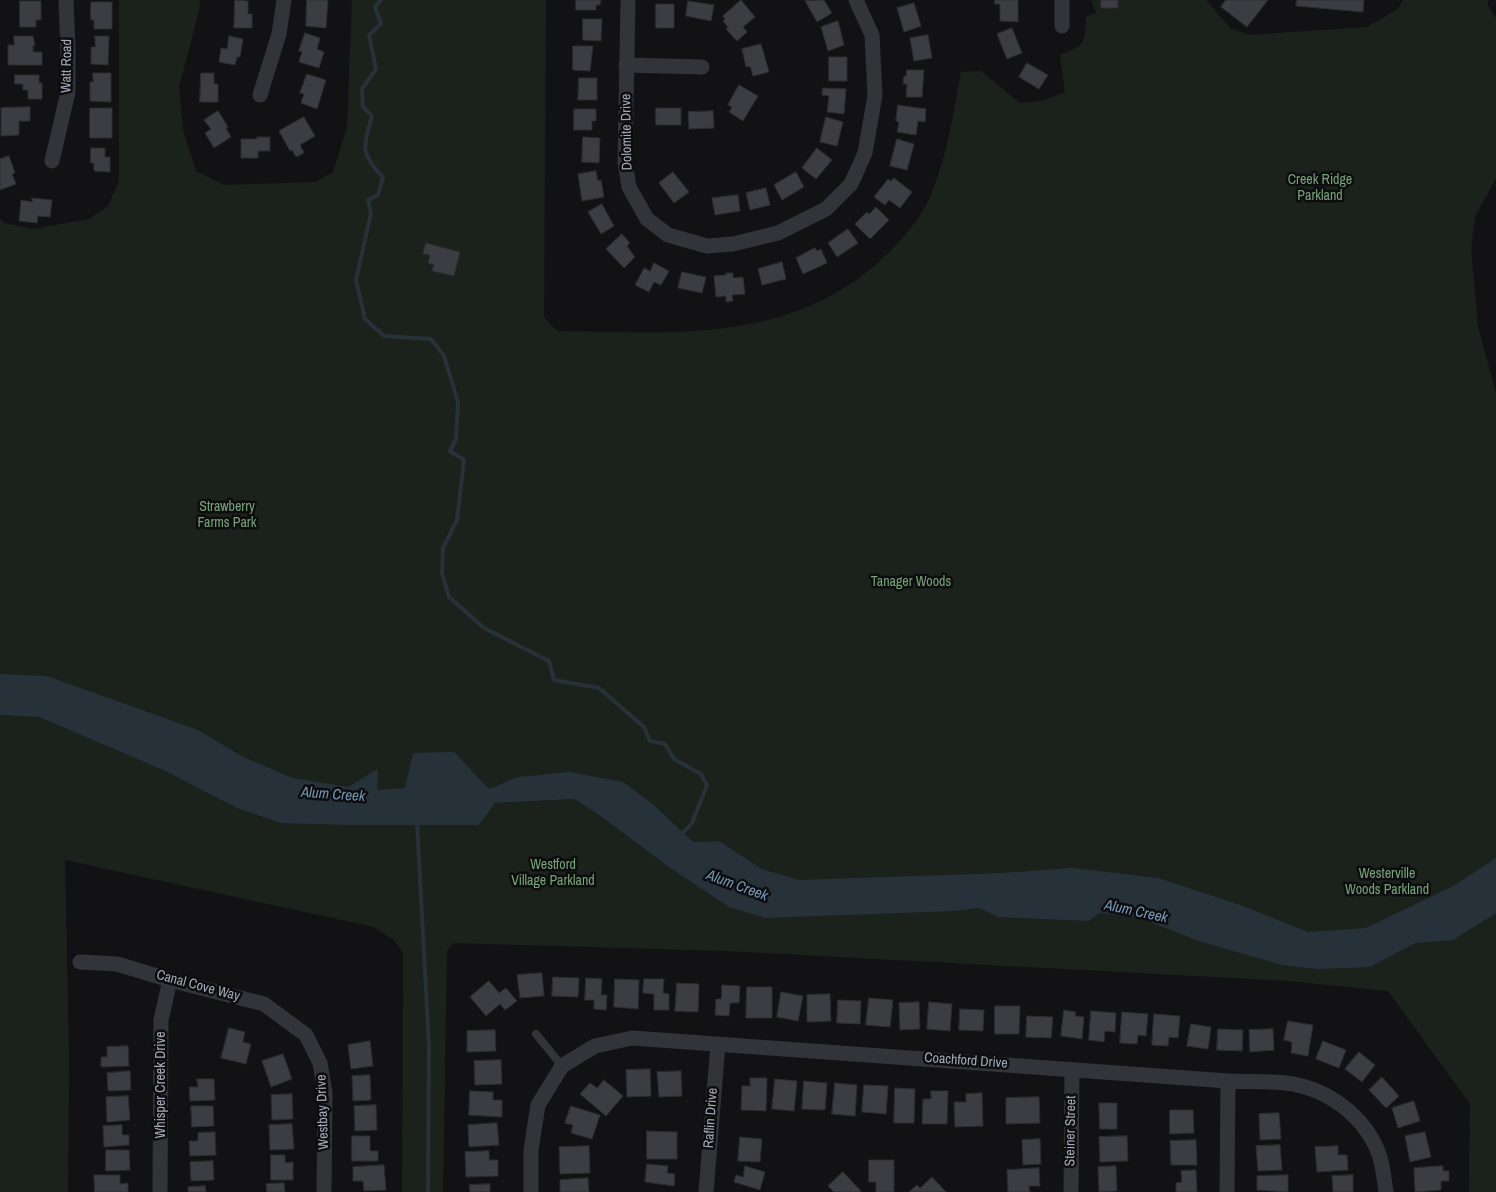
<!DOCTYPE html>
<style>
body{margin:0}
canvas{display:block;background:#121214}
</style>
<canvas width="1496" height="1192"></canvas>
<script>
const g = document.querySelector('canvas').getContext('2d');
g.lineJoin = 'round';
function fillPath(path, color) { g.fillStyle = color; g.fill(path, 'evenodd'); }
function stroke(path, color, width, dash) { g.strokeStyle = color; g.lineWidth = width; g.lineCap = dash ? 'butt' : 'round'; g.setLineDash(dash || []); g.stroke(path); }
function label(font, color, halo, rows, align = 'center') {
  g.font = font + ' "Archivo Narrow",sans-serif'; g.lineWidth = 5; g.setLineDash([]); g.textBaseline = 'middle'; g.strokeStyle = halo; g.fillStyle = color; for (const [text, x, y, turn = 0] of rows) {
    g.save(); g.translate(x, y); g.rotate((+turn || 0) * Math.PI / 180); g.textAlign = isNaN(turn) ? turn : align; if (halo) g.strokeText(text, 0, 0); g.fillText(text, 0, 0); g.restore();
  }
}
fillPath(new Path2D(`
 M119 0H200L199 11 179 87 183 130 196 171 224 185 316 182 333 172 347 128 352 0H546L544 317 557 331C673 333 790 344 882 259 899 243 921 219 930 197 947 157 953 115 961 72L981 71 1020 103 1041 101 1065 92 1060 55C1086 45 1085 43 1086 17L1096 12 1091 0H1206L1230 28 1248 35 1367 27 1398 9 1403 0H1488V5L1496 19V178L1475 217 1471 249 1478 326 1496 393V1192H1469L1470 1104 1388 991 1289 981 727 951 453 943 447 951 443 1192H402L403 953 395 941 374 927 65 860 69 1055 68 1192H0V715L39 717 163 770 237 808 495 803 574 799 599 815 673 870 729 907 762 917 799 881 762 869 719 841 693 842 654 805 531 794 359 798 0 694V219L5 223 33 229 89 219 108 206 119 181Z`), '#1a221b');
fillPath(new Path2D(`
 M0 674 47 676 198 730 243 757 293 778 348 787 378 769 377 790 405 788 413 753 454 752 489 789 518 777 570 772 623 782 654 805 693 842 719 841 762 869 799 880 1002 873 1072 868 1158 878 1240 905 1308 932 1366 928 1455 885 1496 858V913L1453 940 1415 943 1370 967 1317 969 1282 965 1202 942 1137 917 1099 913 1089 921 999 917 979 908 954 911 765 918 729 907 673 870 599 815 574 799 495 803 479 825H348L281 823 237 808 163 770 39 717 0 715Z`), '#273139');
stroke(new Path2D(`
 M381 0 375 7 381 24 369 35 376 69 362 89 363 107 372 116C364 145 359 154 383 177L378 195 368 200 371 213 356 280 365 319 384 336 431 339 444 356 458 402 456 439 450 451 464 460 457 520 443 548 442 573 449 597 484 628 549 661 554 680 599 688 644 727 650 741 665 744 674 759 701 774 707 785 692 823 680 836
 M417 822 429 1047 428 1192`), '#273139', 4);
const building = new Path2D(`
 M235 0 248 1V14H252V28H234Z
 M307 0H328L326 28 306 26Z
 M576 0H601L600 5H596V10H576Z
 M741 0 755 17 743 27 747 32 737 41 726 29 728 27 723 21 725 19 723 16Z
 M824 0 832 13 817 22 805 1Z
 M995 0H1018V22L1000 21V4H995Z
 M1101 0H1118V8H1101Z
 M1226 0H1268L1247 27 1221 7Z
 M1297 0H1364L1363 12 1296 6Z
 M20 1H41V20H36V27H20Z
 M688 1 714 5 711 21 686 16Z
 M91 2H112V29H94V20H91Z
 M914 3 921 26 904 32 897 8Z
 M656 4H674V28H656Z
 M583 19H602L601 41 583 40Z
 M838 21 844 45 828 51 821 27Z
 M1012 28 1022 53 1007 59 997 34Z
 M305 33 320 38 317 49 324 52 319 68 299 62 302 52 299 51Z
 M928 35 932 58 914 61 910 38Z
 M14 36H33L35 46 33 45V52H42V65H8V45H14Z
 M95 36H109L108 65 91 64V47H95Z
 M229 36 243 39 240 57H237L235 65 219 62 221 48 227 49Z
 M761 44 769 72 753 76 750 66 746 67 742 49Z
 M573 46H593L590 71 573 70Z
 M829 57H847V81H829Z
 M1027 63 1048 75 1039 89 1019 77Z
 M907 70H924L922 97H906L907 84H903L904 76H906Z
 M93 73H111V102L90 101V82H93Z
 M201 73H214V84H218V102H200Z
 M307 74 326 80 317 109 301 103 304 94 300 93Z
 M15 75H39V83H42V99H28V90H23V84H15Z
 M579 78H597V100H578Z
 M739 85 758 96 743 121 729 112 732 107 728 105Z
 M823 88 846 89 844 114 827 112 829 96 822 95Z
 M898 105 926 109 925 122 918 121 916 135 897 132 899 122 896 121Z
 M30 107V121H19V135L1 136V108Z
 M90 108H112V138H90Z
 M656 108H681V125H656Z
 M574 109H596V121H592V130H574Z
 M218 111 228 127 226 128 231 137 214 148 205 133 211 129 204 120Z
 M713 111 714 128 689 129 688 112Z
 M304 117 315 136 300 145 304 153 296 157 292 150 290 151 279 131Z
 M826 117 843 122 837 146 820 142Z
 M257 137H270V151H258V158H241V139H257Z
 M583 137 600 138 599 163 582 162Z
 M897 139 914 144 907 170 890 166Z
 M91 148H105V157H110V172L94 171V163H91Z
 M817 148 832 160 816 179 802 168Z
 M9 156 15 173 12 174 16 184 0 190V159Z
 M596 171 598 181 601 180 604 197 582 201 578 174Z
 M673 172 689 192 674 203 659 183Z
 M796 172 804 187 782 200 774 185Z
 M894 178 912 192 900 208 889 200 885 205 874 197 888 179 891 181Z
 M766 188 770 205 750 210 746 193Z
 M738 195 740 211 715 215 712 198Z
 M32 198 52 200 50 217 38 216 37 223 19 221 21 200 32 202Z
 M602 204 614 226 601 234 588 212Z
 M876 207 889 220 870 239 855 224 867 212 869 214Z
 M848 229 858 243 837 257 828 243Z
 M622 234 630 243 627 246 635 257 624 268 606 249Z
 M426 243 460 252 454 276 432 271 434 265 428 263 430 255 423 254Z
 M815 248 817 251 821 249 827 263 803 274 796 258Z
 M782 262 786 279 762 285 758 269Z
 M654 263 669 271 661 285 654 282 649 292 635 285 644 268 650 271Z
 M682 272 706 277 702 293 678 288Z
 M726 273H733V278L743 277 745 294 732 295 733 301 726 302V296L716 297 714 276 726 275Z
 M542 973 544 996 520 998 517 975Z
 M553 977 579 978 578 997 552 996Z
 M586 978 602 979 601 995H607L606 1010 594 1009V1000H585Z
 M615 979 639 980 638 1009 614 1007Z
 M644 979H664L663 993 669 994V1010H654V994L643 993Z
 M489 981 499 993 506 988 517 1001 505 1010 500 1004 486 1016 470 997Z
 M677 983 699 984 698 1012 675 1011Z
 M722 985 740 986 739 1003H730L729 1016 715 1015 716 999H721Z
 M747 987H772V1018H746Z
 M781 992 803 996 798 1021 777 1017Z
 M830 994 831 1021 807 1022V995Z
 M869 998 893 1000 890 1027 866 1025Z
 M838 1000 861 1001 860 1024 837 1023Z
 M919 1002 920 1029 900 1030 899 1003Z
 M929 1002 952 1004 950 1031 927 1029Z
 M995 1006H1020L1019 1034H995Z
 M960 1009 984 1010 983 1031 959 1030Z
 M1064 1010 1076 1012 1075 1016 1084 1017 1082 1039 1061 1036Z
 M1091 1011 1116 1013 1115 1032 1105 1031 1104 1042 1089 1040Z
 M1122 1012 1148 1014 1146 1036 1138 1035 1137 1044 1120 1043Z
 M1154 1014 1180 1016 1178 1038 1169 1037 1168 1046 1152 1045Z
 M1027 1016 1053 1017 1051 1038 1026 1037Z
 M1288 1021 1313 1025 1308 1056 1291 1053 1292 1042 1284 1040Z
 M1191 1024 1211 1027 1208 1049 1187 1046Z
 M229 1028 245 1032 243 1042 251 1044 246 1064 221 1058Z
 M1218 1029 1243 1030 1242 1051 1217 1050Z
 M1273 1029 1274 1050 1250 1052 1249 1030Z
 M495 1030 496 1051 467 1052V1031Z
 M370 1041 373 1066 351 1069 348 1045Z
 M1323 1041 1346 1050 1339 1068 1316 1059Z
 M128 1046 129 1066 101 1067V1057H107V1047Z
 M1359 1052 1375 1065 1362 1082 1345 1069Z
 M283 1054 292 1079 271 1087 262 1061Z
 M501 1060 502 1084 475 1085 474 1061Z
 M650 1069 651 1096 627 1097 626 1070Z
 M130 1071 131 1090 108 1091 107 1073Z
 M681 1071 682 1096 659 1097 657 1072Z
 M370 1075 371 1100 353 1101 352 1076Z
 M1382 1077 1399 1096 1386 1108 1369 1090Z
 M750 1078H767L766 1111 741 1110 742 1086H750Z
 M197 1079H214L215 1100 190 1101 189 1087H198Z
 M775 1079 797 1081 794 1111 772 1109Z
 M604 1080 623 1096 606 1116 580 1094 590 1083 597 1088Z
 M804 1081 827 1083 825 1110 802 1109Z
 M835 1083 857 1085 855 1116 832 1114Z
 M864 1085 888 1086 886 1114 862 1112Z
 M895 1088 915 1089 914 1123H894Z
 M470 1091 493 1092V1100H502V1117L469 1115Z
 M931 1091H948L947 1124H922L923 1099H931Z
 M982 1093 983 1126 955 1127 954 1102H966V1094Z
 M292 1094 293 1119 272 1120 271 1095Z
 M128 1096 130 1120 107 1122 106 1097Z
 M1039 1097 1040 1123 1006 1124V1098Z
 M1414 1101 1420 1121 1398 1128 1392 1108Z
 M1099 1103H1117V1129H1100Z
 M376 1105 377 1130 355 1131 354 1106Z
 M191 1106H213L214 1126 192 1127Z
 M571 1106 600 1115 592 1139 571 1133 573 1125 565 1123Z
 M1170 1110H1193L1194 1133 1170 1134Z
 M1279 1113 1281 1139 1260 1140 1259 1114Z
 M497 1123 499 1145 469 1147 468 1125Z
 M292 1124 294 1149 270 1150 269 1125Z
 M122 1125V1135H129V1145L104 1147 103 1126Z
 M647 1131 677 1132V1159H647Z
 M215 1132 216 1155 190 1156 189 1141H198V1133Z
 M1425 1132 1431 1157 1410 1162 1405 1136Z
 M352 1136H370V1151H378V1161H352Z
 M1127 1136 1128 1161 1100 1162 1099 1137Z
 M740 1137 762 1139 760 1162 738 1161Z
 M1040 1139 1041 1164 1023 1165 1022 1140Z
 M1196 1140 1197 1165H1171L1170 1141Z
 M1280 1145 1282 1170 1258 1171 1256 1146Z
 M589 1146 590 1173 560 1174 559 1147Z
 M1338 1146V1155H1347L1348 1170 1317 1172 1315 1147Z
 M106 1150H129L130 1170 106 1171Z
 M489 1151V1160H498V1176L466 1177 465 1152Z
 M271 1155H285V1163L293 1162V1180H271Z
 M869 1160H894V1192H876V1182H869Z
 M213 1161 214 1180 191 1181 190 1162Z
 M647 1164 668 1166 667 1173 675 1174 674 1186 645 1182Z
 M384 1165 386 1190 364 1191 363 1181H353V1167Z
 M745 1166 765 1172 760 1190 734 1182 736 1175 743 1177Z
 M1116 1166 1117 1191 1099 1192 1098 1167Z
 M1443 1166V1171H1449V1181H1441V1190L1415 1192 1414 1168Z
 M1039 1168 1040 1186H1029L1030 1192H1008L1007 1170Z
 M1196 1170 1197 1192H1176V1183L1182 1182 1181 1171Z
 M843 1172 861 1191 860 1192H834L828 1186Z
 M94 1175H120V1184L128 1183V1192H95Z
 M1288 1175V1192L1257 1190V1176Z
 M1353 1175V1192H1333L1332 1176Z
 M932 1177 946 1192H909L917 1185 920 1188Z
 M588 1178 589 1192H560V1180Z
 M284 1183 285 1192H267L266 1184Z
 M490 1184V1192H470L469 1185Z
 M205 1186 206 1192H188V1187Z`);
fillPath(building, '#3c3d42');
stroke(building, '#2c2c30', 1);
stroke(new Path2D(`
 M536 1034 562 1066`), '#333439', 8);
stroke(new Path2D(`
 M628 0 625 162 629 187 647 219 668 235 707 246 733 244 778 233 826 209 851 184 865 153 875 95 872 35 856 0
 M1062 0V26
 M626 65 702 67
 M260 95 279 34 284 0
 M52 161 68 92V51L66 0
 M80 962 117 964 170 980 264 1004 306 1035 320 1063 325 1093 324 1192
 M160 1192 161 1020 170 980
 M531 1192V1150L538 1105 562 1066 595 1046 632 1038 1228 1081C1247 1082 1267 1081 1286 1083 1327 1088 1364 1115 1379 1154 1383 1166 1384 1179 1386 1192
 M706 1192 718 1044
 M1071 1192 1072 1070
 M1227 1192 1228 1081`), '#333439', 15);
label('14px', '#a2a9b6', '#0d0d0f', [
 ["Watt Road",67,66,-89],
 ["Dolomite Drive",627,132,-91],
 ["Canal Cove Way",198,986,15],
 ["Coachford Drive",966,1061,4],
 ["Whisper Creek Drive",161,1085,-90],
 ["Westbay Drive",323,1112,-92],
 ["Raflin Drive",711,1118,-86],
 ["Steiner Street",1071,1131,-89]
]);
label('14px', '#77a379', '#0d0d0f', [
 ["Creek Ridge",1320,180],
 ["Parkland",1320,196],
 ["Strawberry",227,507],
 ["Farms Park",227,523],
 ["Tanager Woods",911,582],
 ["Westford",553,865],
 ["Village Parkland",553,881],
 ["Westerville",1387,874],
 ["Woods Parkland",1387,890]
]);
label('italic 15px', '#7598b5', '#0d0d0f', [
 ["Alum Creek",333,795,4],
 ["Alum Creek",737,886,20],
 ["Alum Creek",1136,912,12]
]);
</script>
